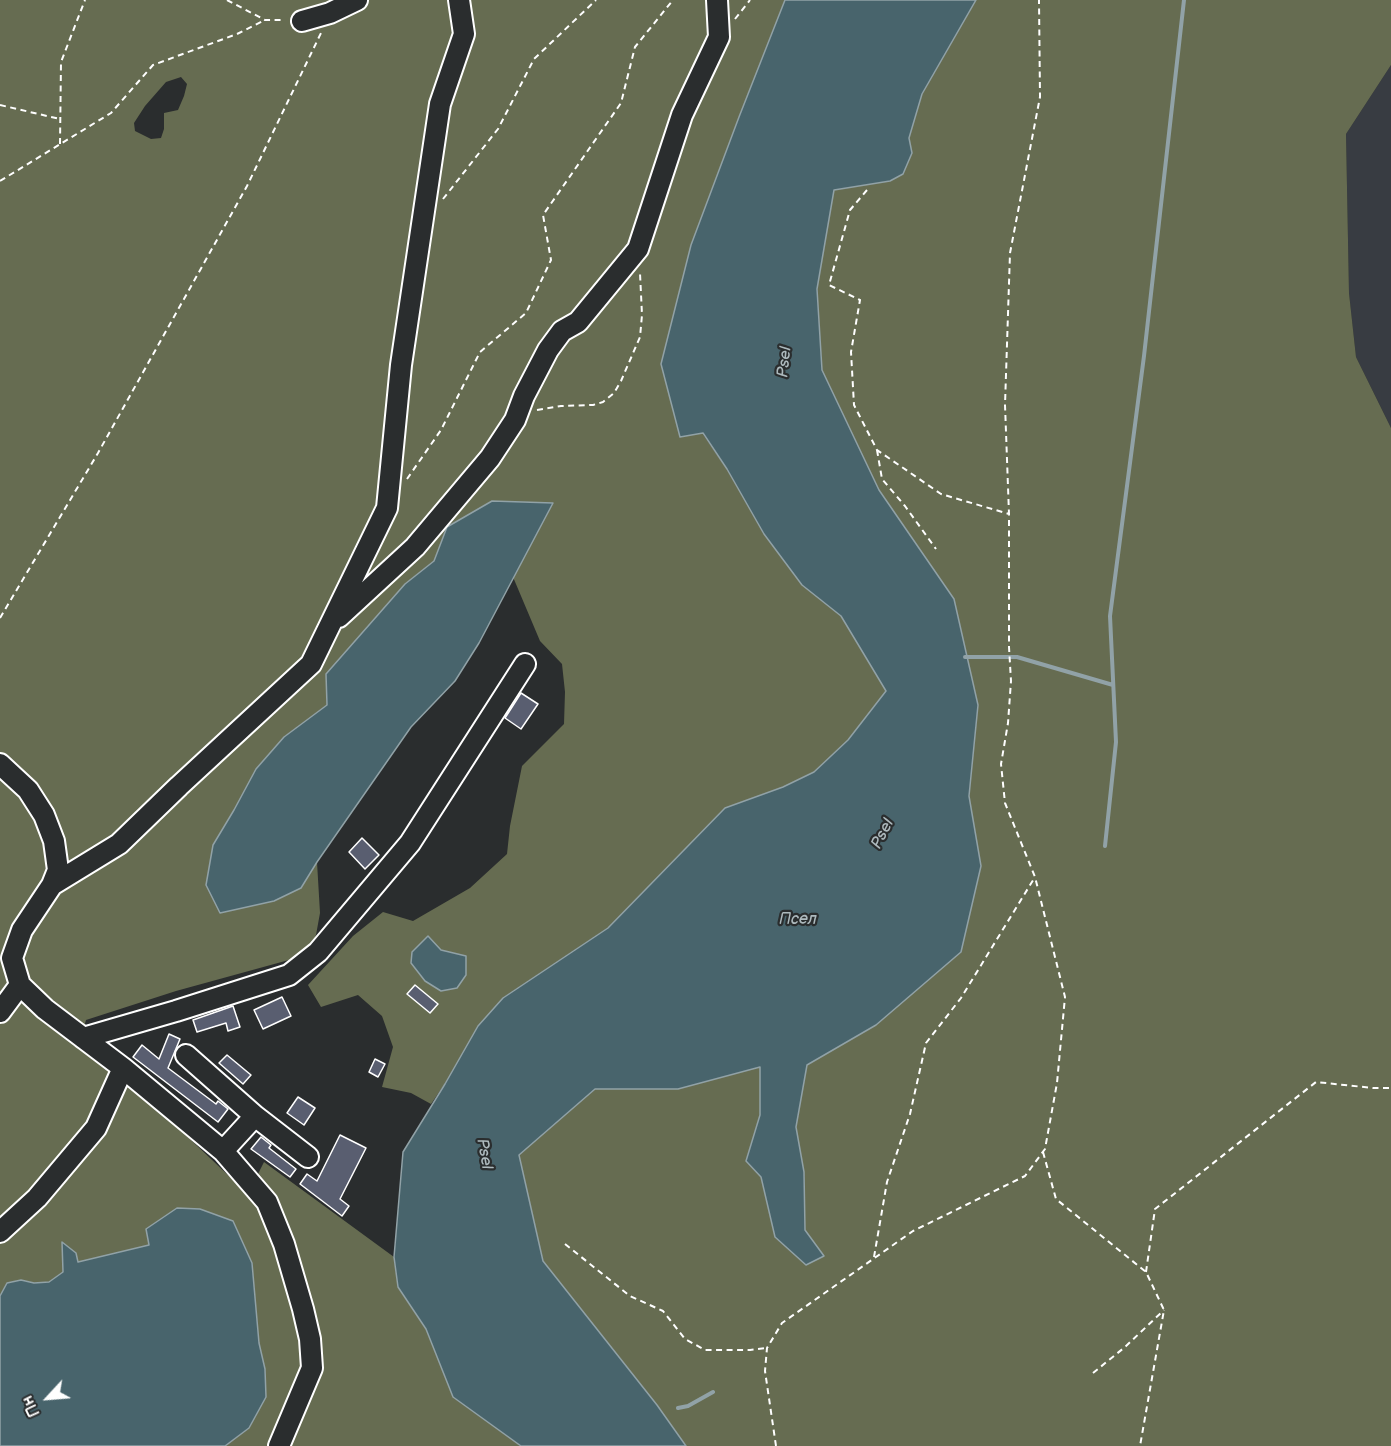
<!DOCTYPE html>
<meta charset="utf-8">
<style>
body{margin:0}
#map{position:relative;width:1391px;height:1446px;overflow:hidden;background:#2a2d2e;font-family:"Balsamiq Sans",sans-serif}
canvas{display:block}
.north{position:absolute;left:18px;top:1368px;width:60px;height:60px;-webkit-text-stroke:4px #2a2d2e;paint-order:stroke;rotate:244deg;font-size:16px;font-weight:700;line-height:24px;text-align:center;color:#fff}
.north::after{content:'';display:block;margin:auto;width:21px;height:27px;background:#fff;clip-path:polygon(50% 0,100% 100%,50% 72%,0 100%)}
</style>
<div id="map">
<canvas width="1391" height="1446"></canvas>
<div class="north">Пн</div>
</div>
<script>
const g = document.querySelector('canvas').getContext('2d');
g.lineJoin = 'round';
function fillPath(path, color) { g.fillStyle = color; g.fill(path, 'evenodd'); }
function stroke(path, color, width, dash) { g.strokeStyle = color; g.lineWidth = width; g.lineCap = dash ? 'butt' : 'round'; g.setLineDash(dash || []); g.stroke(path); }
function label(font, color, halo, rows, align = 'center') {
  g.font = font + ' "Balsamiq Sans",sans-serif'; g.lineWidth = 4.5; g.setLineDash([]); g.textBaseline = 'middle'; g.strokeStyle = halo; g.fillStyle = color; for (const [text, x, y, turn = 0] of rows) {
    g.save(); g.translate(x, y); g.rotate((+turn || 0) * Math.PI / 180); g.textAlign = isNaN(turn) ? turn : align; if (halo) g.strokeText(text, 0, 0); g.fillText(text, 0, 0); g.restore();
  }
}
fillPath(new Path2D(`
 M1391 65V428L1356 357 1349 293 1346 134Z`), '#383c42');
fillPath(new Path2D(`
 M0 0H785L739 117 691 245 661 364 702 433 727 469 764 534 802 585 841 616 886 691 848 740 814 772 783 787 725 808 608 928 503 998 431 1104 411 1093 382 1087 393 1047 382 1016 358 995 321 1007 308 985 353 936 383 912 413 921 470 888 507 854 510 826 522 766 564 724 565 692 562 664 540 641 513 577 553 503 447 527 434 561 405 584 326 674 327 705 284 737 256 769 234 811 213 845 300 888 317 862 320 913 316 935 307 955 176 991 86 1020 79 1045 155 1106 248 1194 264 1162 394 1257 398 1287 426 1329 453 1397 521 1446H225L249 1428 266 1397 265 1369 259 1343 252 1263 243 1244 150 1245 78 1263 76 1253 63 1272 49 1282 34 1283 21 1280 7 1283 0 1296ZM181 77 187 84 184 96 178 110 164 113V129L161 138 151 139 135 131 134 123 145 106 166 82ZM429 937 440 950 466 956 411 963Z
 M976 0H1391V65L1346 134 1349 293 1356 357 1391 428V1446H686L657 1405 543 1261 519 1155 595 1089H678L760 1067V1115L746 1161 761 1177 775 1237 806 1265 823 1256 805 1230 804 1172 796 1127 807 1065 876 1025 981 866 969 796 978 705 954 599 879 490 822 370 817 289 834 190 890 181 912 153 909 138 922 94Z`), '#666c51');
const water = new Path2D(`
 M785 0H976L922 94 909 138 912 153 903 174 890 181 834 190 817 289 822 370 879 490 954 599 978 705 969 796 981 866 961 952 876 1025 807 1065 796 1127 804 1172 805 1230 824 1256 806 1265 775 1237 761 1177 746 1161 760 1115V1067L678 1089H595L519 1155 543 1261 657 1405 686 1446H521L453 1397 426 1329 398 1287 394 1257 403 1152 445 1084 478 1026 503 998 608 928 725 808 783 787 814 772 848 740 886 691 841 616 802 585 764 534 727 469 703 433 680 437 661 364 691 245 739 117Z
 M492 501 553 503 479 643 455 681 411 727 317 862 301 888 274 901 220 913 206 885 213 845 234 810 256 769 284 737 327 705 326 674 405 584 434 561 447 527Z
 M428 936 441 950 466 956V975L457 988 441 991 425 981 411 963 412 952Z
 M177 1208 200 1209 233 1221 252 1263 259 1343 265 1369 266 1397 249 1428 225 1446H0V1296L7 1283 21 1280 34 1283 49 1282 63 1272 62 1242 76 1253 78 1262 149 1245 146 1229Z`);
fillPath(water, '#48646c');
stroke(water, '#91a2a7', 1.5);
stroke(new Path2D(`
 M965 657H1017L1113 685
 M1105 846 1116 742 1110 616 1144 356 1184 0
 M678 1408 688 1406 713 1392`), '#91a2a7', 4);
const building = new Path2D(`
 M521 693 538 704 521 729 505 718Z
 M362 838 379 855 365 869 349 852Z
 M415 985 438 1004 430 1013 407 994Z
 M282 997 291 1016 263 1029 254 1010Z
 M233 1006 240 1027 228 1031 226 1023 197 1032 193 1020Z
 M169 1034 180 1039 168 1068 216 1104 218 1101 228 1109 218 1122 133 1057 142 1045 159 1059Z
 M227 1055 251 1075 243 1084 219 1063Z
 M375 1059 385 1064 378 1077 369 1072Z
 M298 1097 315 1108 304 1125 287 1113Z
 M340 1135 366 1148 340 1199 349 1206 342 1216 300 1184 307 1174 317 1181Z
 M261 1137 271 1145 269 1148 296 1169 290 1177 251 1149Z`);
fillPath(building, '#595e70');
stroke(building, '#fff', 1.5);
const minor = new Path2D(`
 M302 21 330 13 357 0
 M339 617 415 547 490 458 515 420 524 396 548 350 562 331 578 322 638 249 682 115 719 37 717 0
 M0 764 28 790 44 815 54 841 58 870 52 885 22 930 12 958 20 985 45 1009 123 1068 223 1151 267 1202 284 1244 303 1309 310 1339 312 1368 279 1446
 M52 885 119 844 179 786 311 664 387 508 401 365 440 104 464 34 459 0
 M0 1012 20 985
 M83 1038 176 1011 289 975 318 952 410 843 525 664
 M186 1055 255 1116
 M223 1151 255 1116 308 1157
 M0 1232 37 1198 96 1128 123 1068`);
stroke(minor, '#fff', 24);
stroke(new Path2D(`
 M227 0 265 20H285
 M735 19 750 0
 M0 105 60 119
 M60 144 61 62 85 0
 M0 181 111 113 153 65 237 34 265 20
 M867 190 850 210 829 285 860 300 851 352 854 405 877 450 941 494 1009 514
 M443 199 498 129 534 59 596 0
 M537 410 561 406 593 405 603 402 614 393 621 381 640 337 642 315 640 273
 M877 450 882 479 905 506 936 549
 M407 479 441 430 480 352 526 313 551 260 543 215 621 103 635 47 673 0
 M0 618 98 453 247 186 321 33
 M1043 1152 1056 1199 1146 1272 1164 1310 1140 1446
 M565 1244 630 1296 663 1311 685 1339 705 1350H750L767 1348
 M874 1257 887 1182 910 1114 926 1043 961 998 1035 877
 M1146 1272 1155 1209 1316 1082 1373 1088H1391
 M1093 1373 1125 1347 1164 1310
 M776 1446 765 1371 767 1348 782 1323 913 1231 1025 1176 1045 1149 1057 1083 1065 997 1035 877 1005 803 1001 764 1008 723 1011 681 1009 647V514L1005 405 1010 253 1040 97 1039 0`), '#fff', 2, [6, 4.5]);
stroke(minor, '#2a2d2e', 20);
label('italic 16px', '#adb9bd', '#2a2d2e', [
 ["Psel",785,362,-84],
 ["Psel",883,834,-63],
 ["Псел",798,920],
 ["Psel",484,1154,80]
]);
</script>
